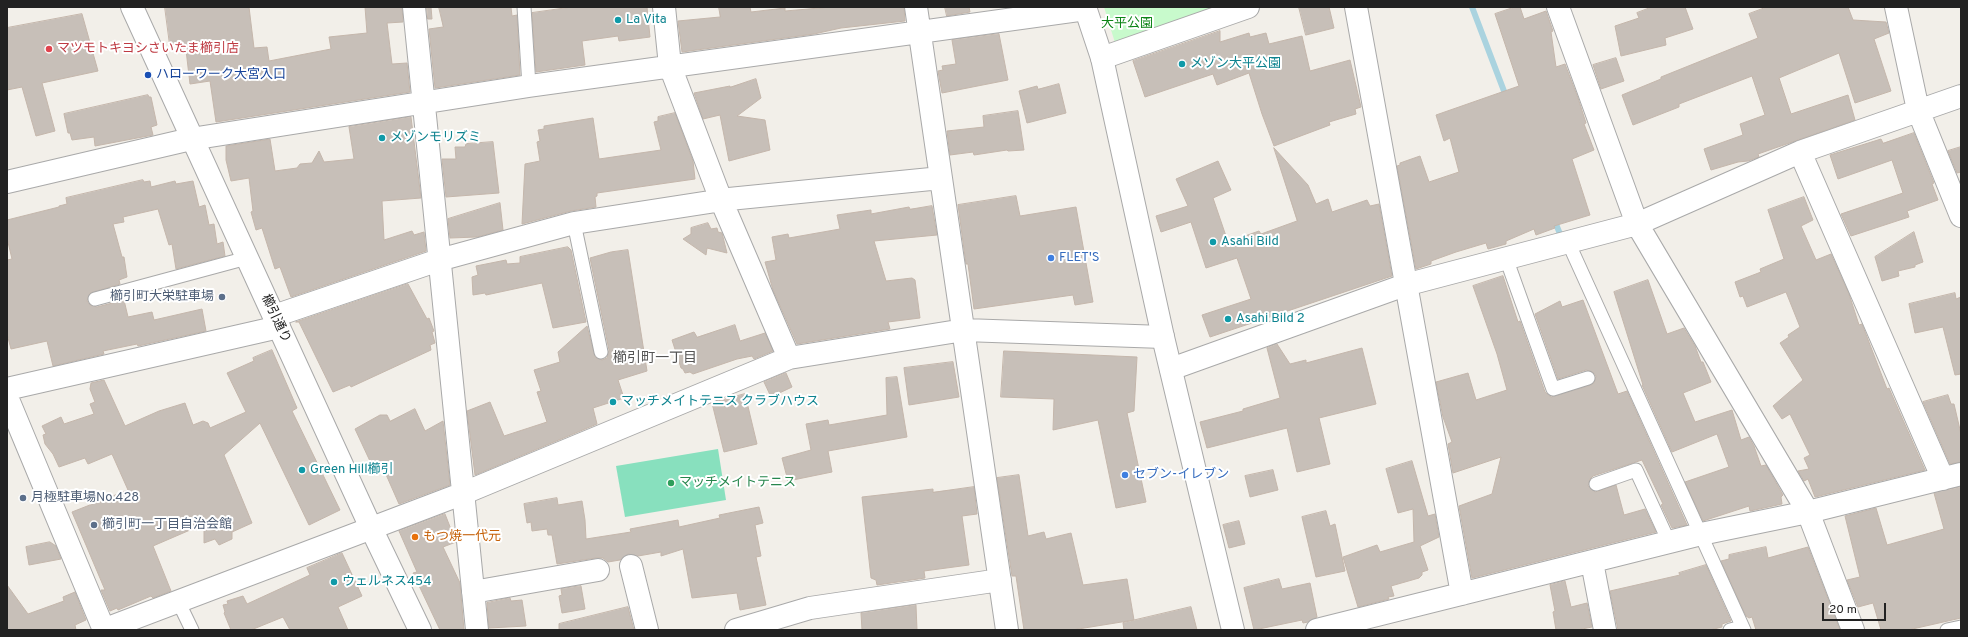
<!DOCTYPE html>
<meta charset="utf-8">
<style>
body{margin:0}
#map{position:relative;width:1968px;height:637px;overflow:hidden;background:#f2efe9;font-family:Overpass,sans-serif}
canvas{display:block}
.frame{position:absolute;inset:0;border:8px solid #222;pointer-events:none}
.scale{position:absolute;left:1822px;top:603px;width:64px;height:18px;box-sizing:border-box;border:2px solid #222;border-top:0;padding-left:5px;font-size:12px;line-height:14px;white-space:nowrap;color:#222;-webkit-text-stroke:3px #fff;paint-order:stroke}
</style>
<div id="map">
<canvas width="1968" height="637"></canvas>
<div class="frame"></div>
<div class="scale">20 m</div>
</div>
<script>
const g = document.querySelector('canvas').getContext('2d');
g.lineJoin = 'round';
function fillPath(path, color) { g.fillStyle = color; g.fill(path, 'evenodd'); }
function stroke(path, color, width, dash) { g.strokeStyle = color; g.lineWidth = width; g.lineCap = dash ? 'butt' : 'round'; g.setLineDash(dash || []); g.stroke(path); }
function label(font, color, halo, rows, align = 'center') {
  g.font = font + ' Overpass,"Noto Sans JP",sans-serif'; g.lineWidth = 4; g.setLineDash([]); g.textBaseline = 'middle'; g.strokeStyle = halo; g.fillStyle = color; for (const [text, x, y, turn = 0] of rows) {
    g.save(); g.translate(x, y); g.rotate((+turn || 0) * Math.PI / 180); g.textAlign = isNaN(turn) ? turn : align; if (halo) g.strokeText(text, 0, 0); g.fillText(text, 0, 0); g.restore();
  }
}
fillPath(new Path2D(`
 M1104 7H1229L1116 46Z`), '#c8facc');
fillPath(new Path2D(`
 M718 449 726 500 625 517 616 466Z`), '#88e0be');
stroke(new Path2D(`
 M1472 7 1507 99
 M1554 219 1560 234`), '#aad3df', 6);
const building = new Path2D(`
 M165 7H249L254 48 267 47 269 61 331 49 329 37 367 33 365 7H402L403 22 387 23 392 64 407 63 410 92 216 122 210 81 190 84 186 50 177 51 176 44 170 45Z
 M427 7H431L432 19H428Z
 M439 7H511L512 16 517 15 520 75 435 88 429 29 443 27Z
 M572 7H647L650 37 619 41 618 36 582 41 585 65 536 72 532 13Z
 M719 7H750L751 12 785 8V11L831 7H904L905 21 841 28 814 34 682 52 678 21 720 17Z
 M945 7H969L970 12 947 16Z
 M1299 7H1329L1334 28 1306 35Z
 M1515 7H1520L1524 19 1546 11 1553 31 1551 32 1556 67 1565 64 1578 98 1586 123 1584 124 1594 150 1572 159 1590 215 1554 226 1555 228 1536 235 1534 229 1506 241V244L1488 249 1486 243 1456 252 1431 261V264L1416 269 1397 166 1400 165V163L1420 156 1429 182 1459 172 1450 138 1444 141 1436 115 1519 86 1495 14Z
 M1652 7H1685L1693 29 1665 38 1666 45 1621 56 1615 26 1639 18 1637 13Z
 M1767 7H1848L1853 20 1886 22 1889 33 1874 39 1891 91 1855 103 1839 53 1779 78 1791 114 1848 95 1855 120 1758 154 1759 157 1748 161 1738 162 1711 170 1704 149 1743 135 1740 124 1765 115 1752 76 1679 104V107L1633 125 1622 95 1661 79V77L1758 38 1749 14Z
 M82 14 98 71 42 83 55 131 36 136 22 87 7 90V28Z
 M1220 31V42L1249 33 1250 37 1266 33 1269 44 1302 36 1310 71 1350 60 1361 107 1355 109 1356 114 1329 122 1330 125 1274 146 1262 114 1249 73 1217 85 1213 74 1145 97 1133 61Z
 M999 34 1008 80 942 93 938 71 943 70 942 66 956 64 952 40Z
 M1616 58 1624 81 1601 89 1593 65Z
 M756 79 761 98 737 116 765 120 770 150 729 161 720 115 703 119 694 93 730 86V87Z
 M1059 84 1066 113 1027 123 1019 91 1037 86 1038 89Z
 M148 95 149 97H151L157 125 151 127 153 135 95 146 94 137 72 140 70 133H68L64 114Z
 M1018 111 1024 150 1008 151 1007 150 974 155 973 152 950 155 947 131 984 127 983 116Z
 M675 113 693 161 695 179 597 193V196L595 197 596 207 571 211 522 224 525 164 540 161 537 142 540 141 538 130 544 129V126L593 118 599 159 661 150 654 122 658 121V117Z
 M411 117 421 198 382 201 384 240 412 231 414 235 424 232 426 251 291 297 280 267 275 269 262 228 256 230 251 212 253 211 249 178 231 181 226 160V146L270 139 275 171 297 168 300 164 312 163 319 151 324 162 354 159 349 127Z
 M1914 133 1934 183 1932 184 1938 200 1907 211 1909 217 1851 236 1841 214 1903 193 1892 160 1838 179 1830 155 1881 139 1883 143Z
 M493 142 499 193 446 197 442 159H456L455 147H465L466 144Z
 M1961 147V172L1957 173 1948 151Z
 M1274 148 1308 185 1316 204 1328 199 1332 212 1367 200 1370 206 1379 204 1392 276 1210 337 1202 315 1251 299 1237 258 1206 268 1191 222 1161 232 1156 216 1188 206 1176 179 1218 161 1231 190 1213 198 1228 242 1259 231 1261 234 1297 221Z
 M143 180 144 182 150 181 151 187 175 181 176 184 193 181 199 207 205 205 209 225 214 224 217 244 223 242 225 256 176 269 172 244 169 245 158 209 123 217 124 222 113 224 122 257H124L127 277 119 280 120 284 90 293 87 301 90 305 97 307 124 300 128 317 152 312 154 320 202 309 206 331 138 346 137 344 103 351 104 354 53 366 47 341 11 349 7 334V260L12 259 7 238V220L59 207V206L67 204 66 198Z
 M1016 196 1020 216 1076 207 1093 302 1075 305 1073 295 974 309 968 264H966L958 205Z
 M1804 197 1813 220 1801 226 1816 260 1831 254 1849 294 1859 325 1862 324 1887 389 1889 388 1892 395 1925 470 1815 497 1808 479 1804 481 1798 471 1809 469 1804 458 1810 455 1790 414 1782 419 1773 406 1803 380 1780 343 1789 337 1788 335 1800 327 1786 292 1747 307 1743 296 1740 297 1735 282 1761 272 1760 269 1784 259 1768 210Z
 M500 203 503 230 477 237 450 238 448 219Z
 M932 206 937 235 874 241 886 281 912 278 915 280 920 318 888 322 890 329 797 344 773 290 765 262 776 260 772 237 788 234 789 238 840 229 837 215 871 210V214L909 207 910 209Z
 M708 223 711 229 717 228 718 232 722 233 727 253 707 248 706 255 683 239 691 234V228Z
 M1914 232 1923 262 1915 265V267L1898 271 1899 276 1882 281 1875 257Z
 M568 247 571 250 586 322 553 328 542 283 486 295 485 293 473 295 472 277 478 275 476 266 506 260 507 264 520 263V257Z
 M628 250 647 371 618 380 624 398 593 408 597 424 475 475 467 411 490 402 504 436 547 422 537 392 541 391 534 370 560 362 558 352 587 326 595 357 602 360 607 358 609 350 590 258 611 252Z
 M1503 276 1518 322 1520 321 1545 392 1551 397 1591 385 1594 383 1596 376 1593 372 1586 370 1558 379 1535 314 1560 301 1562 307 1583 300 1618 394 1627 391 1687 525 1672 528 1661 505 1663 504 1642 460 1593 476 1590 479 1588 486 1595 492 1616 485 1624 515 1645 509 1656 532 1472 578 1459 506 1492 494 1501 457 1453 473 1448 444 1452 442 1443 417 1436 382 1468 373 1476 400 1507 390 1497 354 1473 286Z
 M1648 280 1667 334 1684 328 1695 346 1701 362H1703L1711 382 1683 393 1695 422 1732 410 1741 440 1749 437 1754 446 1761 466 1766 465 1783 495 1781 497 1782 504 1750 511 1749 506 1703 521 1685 482 1729 467 1717 434 1672 452 1642 385H1643L1614 292Z
 M408 284 427 319 429 318 434 331 432 332 435 343 430 345 431 350 351 387 350 385 333 392 299 322H296Z
 M1955 293 1956 299 1961 297V374L1955 375 1943 327 1915 333 1909 304Z
 M735 325 740 341 765 333 773 351 754 359 752 356 737 359 693 374 690 372 685 373 683 369 681 368 672 340 694 332 697 337Z
 M1277 344 1290 364 1306 360V363L1362 348 1376 404 1319 418 1330 464 1297 472 1287 428 1207 448 1200 422 1243 411V409L1280 398 1267 348Z
 M272 350 297 408 292 411 340 510 309 525 260 423 224 455 252 523 232 532V539L219 545 215 539 204 543V524L153 546 171 591 153 598 151 596 118 610 117 608 110 611 101 590H105L72 512 128 490 112 454 88 464 85 458 59 467 53 454 45 444 43 435 46 434 42 426 61 417 64 424 94 414 90 404 95 402 90 389 91 383 104 380 125 426 159 411 185 403 193 425 203 421 208 423 210 428 246 412 227 373 254 361 253 358Z
 M1004 351 1137 357 1134 411 1127 413 1146 502 1116 508 1098 420 1053 430 1054 399 1001 397Z
 M953 362 959 397 909 405 904 368Z
 M786 373 792 387 771 397 764 382Z
 M897 377 907 437 828 451 832 472 788 481 782 458 811 450 806 424 828 420 829 425 887 415 886 378Z
 M745 394 757 444 724 452 712 403Z
 M1948 395 1951 404H1954L1961 434V462L1950 464 1923 402Z
 M415 409 425 431 443 421 450 485 399 504 384 470 376 474 355 429 380 415H387L390 421Z
 M1412 461 1428 516 1435 514 1439 537 1420 546 1428 570 1422 572V575L1419 578 1391 586 1394 596 1388 597 1389 599 1358 607 1343 557 1377 545 1380 552 1414 542 1413 509 1398 513 1386 469Z
 M1273 470 1278 490 1250 497 1245 476Z
 M1019 475 1028 536 1044 532 1046 539 1071 533 1083 585 1127 579 1134 620 1072 630H1024L1016 576H1012L997 478Z
 M974 487 977 514 962 516 969 565 924 571 925 578 877 585 876 580 871 578 862 497 933 489V492Z
 M1961 487V618L1908 630H1881L1873 603 1858 607 1847 580 1860 577 1845 516 1876 508 1887 545 1944 529 1934 493Z
 M557 498 558 505 582 501 585 520 586 539 631 532 630 529 678 520 679 527 720 518 719 515 759 507 763 523 755 525 761 556 756 557 766 605 740 610 737 593 692 598 683 549 661 556V552L638 556 628 554 620 560 608 562 603 558H596L557 564 552 535H548L547 529 532 531 531 522 527 523 524 504Z
 M1326 511 1330 526 1335 524 1345 571 1316 577 1302 517Z
 M445 514 456 542 443 547 460 583 464 630H440L413 573 417 572 399 531Z
 M1239 521 1245 544 1229 548 1223 525Z
 M50 542 56 546 61 559 29 565 26 547Z
 M1766 547 1768 558 1808 547 1840 630H1756L1752 617 1749 618 1746 616 1721 561 1729 559V555Z
 M342 553 362 596 338 607 348 630H290L283 617 251 630H231L224 613 225 612 223 605 228 604 227 601 243 596 247 604 310 575 307 568Z
 M1706 565 1731 621 1722 624V627L1710 630H1618L1610 591 1680 575 1679 573Z
 M1279 579 1282 589 1310 583 1317 617 1308 622 1303 623 1302 620 1254 630 1244 588Z
 M1565 581 1571 607 1587 603 1592 627 1577 630H1556L1553 612 1555 611 1550 585Z
 M7 585 28 614 64 601 63 597 75 592 86 620 75 625 76 630H7Z
 M581 586 585 609 562 613 559 596 562 595 561 589Z
 M510 598 511 601 522 600 526 626 489 628 487 603Z
 M916 605 917 630H862L861 613Z
 M628 607 634 630H559V624Z
 M1191 607 1197 630H1124L1123 623Z`);
fillPath(building, '#c7bfb8');
stroke(building, '#c4b6ab', 1);
const service = new Path2D(`
 M524 7 529 86
 M574 223 601 352
 M1568 242 1744 630
 M1506 258 1553 389 1588 378
 M95 299 247 258
 M1596 484 1636 470 1669 542
 M178 601 192 630
 M1730 630 1742 627
 M1947 630 1961 627`);
const minor = new Path2D(`
 M414 7 477 630
 M664 7 670 66 721 200 789 358
 M916 7 1007 630
 M1356 7 1462 594
 M1558 7 1637 224 1808 512 1853 630
 M1896 7 1918 110 1961 216
 M1102 58 1248 7
 M1800 152 1943 479
 M7 182 191 139 529 86 1086 9
 M274 316 439 260 574 223 729 199 941 178
 M1171 369 1405 285 1637 224 1800 152 1961 96
 M7 389 279 327
 M7 397 104 630
 M1592 562 1605 630
 M631 566 647 630
 M473 592 598 570
 M103 630 464 493 789 358 964 330 1163 337
 M736 630 810 608 1000 580
 M1317 630 1701 534 1808 512 1961 474`);
const tertiary = new Path2D(`
 M132 7 371 528 420 630
 M1085 7 1102 58 1163 337 1233 630`);
stroke(service, '#a9a9a9', 15);
stroke(minor, '#a9a9a9', 24);
stroke(tertiary, '#a9a9a9', 24);
stroke(service, '#fff', 13);
stroke(minor, '#fff', 22);
stroke(tertiary, '#fff', 22);
for (const [x, y, r, color] of [
 [618,20,4,"#0f9aa8"],
 [49,49,4,"#e0444e"],
 [1182,64,4,"#0f9aa8"],
 [148,75,4,"#1a4fb4"],
 [382,138,4,"#0f9aa8"],
 [1213,242,4,"#0f9aa8"],
 [1051,258,4,"#3f7fe0"],
 [222,297,4,"#5c6f8a"],
 [1228,319,4,"#0f9aa8"],
 [613,402,4,"#0f9aa8"],
 [302,470,4,"#0f9aa8"],
 [1125,475,4,"#3f7fe0"],
 [671,483,4,"#2e9e5b"],
 [23,498,4,"#5c6f8a"],
 [94,525,4,"#5c6f8a"],
 [415,537,4,"#e8710a"],
 [334,582,4,"#0f9aa8"]
]) { const dot = new Path2D(); dot.arc(x, y, r, 0, 2 * Math.PI); g.fillStyle = color; g.fill(dot); stroke(dot, '#fff', 1.5); }
label('13px', '#0d838f', '#fff', [
 ["La Vita",626,20],
 ["メゾン大平公園",1190,64],
 ["メゾンモリズミ",390,138],
 ["Asahi Bild",1221,242],
 ["Asahi Bild 2",1236,319],
 ["マッチメイトテニス クラブハウス",621,402],
 ["Green Hill櫛引",310,470],
 ["ウェルネス454",342,582]
], 'left');
label('13px', '#0c8416', '#fff', [
 ["大平公園",1127,24]
]);
label('13px', '#be3a42', '#fff', [
 ["マツモトキヨシさいたま櫛引店",57,49]
], 'left');
label('13px', '#164399', '#fff', [
 ["ハローワーク大宮入口",156,75]
], 'left');
label('13px', '#366cbe', '#fff', [
 ["FLET'S",1059,258],
 ["セブン-イレブン",1133,475]
], 'left');
label('13px', '#4e5e75', '#fff', [
 ["櫛引町大栄駐車場",214,297,"right"],
 ["月極駐車場No.428",31,498],
 ["櫛引町一丁目自治会館",102,525]
], 'left');
label('13px', '#222', '#fff', [
 ["櫛引通り",275,319,65]
]);
label('13px', '#27864d', '#fff', [
 ["マッチメイトテニス",679,483]
], 'left');
label('13px', '#c56008', '#fff', [
 ["もつ焼一代元",423,537]
], 'left');
label('14px', '#555', '#fff', [
 ["櫛引町一丁目",655,359]
]);
</script>
